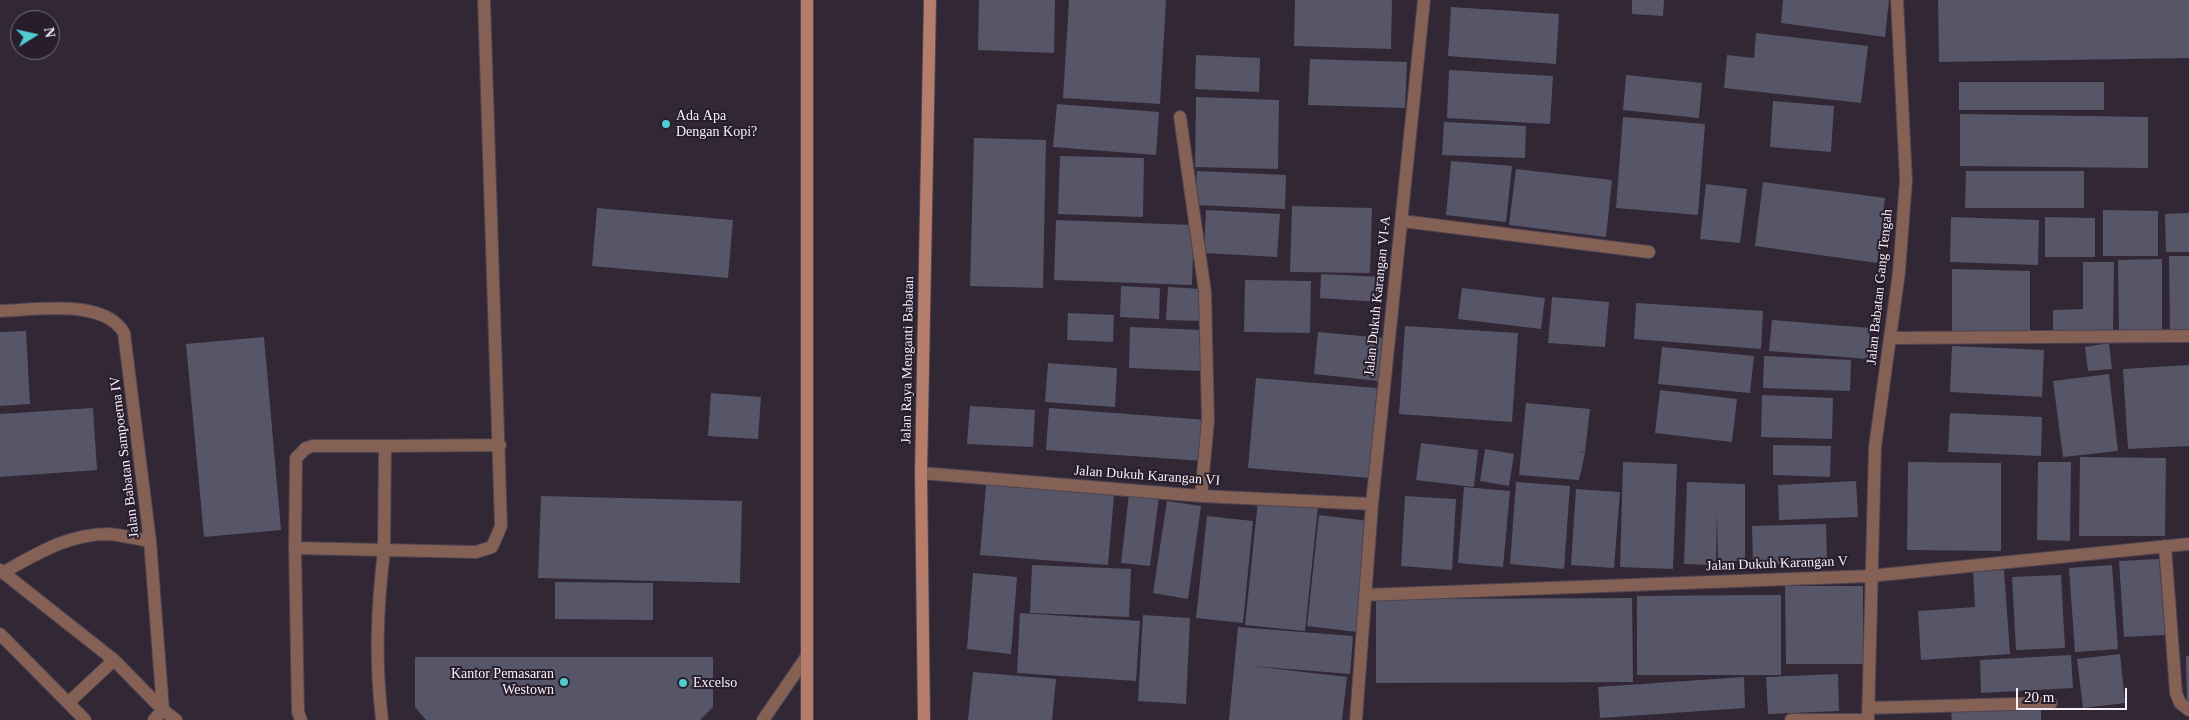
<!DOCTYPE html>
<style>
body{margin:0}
#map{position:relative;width:2189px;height:720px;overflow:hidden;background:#312735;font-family:"Times New Roman",serif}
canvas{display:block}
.north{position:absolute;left:10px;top:10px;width:50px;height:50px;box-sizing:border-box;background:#271d2b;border:1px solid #7a717e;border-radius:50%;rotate:80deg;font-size:14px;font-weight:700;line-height:20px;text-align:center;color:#f7f0fa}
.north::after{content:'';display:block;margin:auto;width:18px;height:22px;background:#51ccd3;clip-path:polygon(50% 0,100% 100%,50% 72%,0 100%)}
.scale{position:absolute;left:2016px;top:688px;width:111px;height:22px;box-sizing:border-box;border:2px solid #f7f0fa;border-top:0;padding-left:6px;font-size:15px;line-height:18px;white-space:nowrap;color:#f7f0fa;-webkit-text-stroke:4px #271d2b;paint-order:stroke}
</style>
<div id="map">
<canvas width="2189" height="720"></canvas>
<div class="north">N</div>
<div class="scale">20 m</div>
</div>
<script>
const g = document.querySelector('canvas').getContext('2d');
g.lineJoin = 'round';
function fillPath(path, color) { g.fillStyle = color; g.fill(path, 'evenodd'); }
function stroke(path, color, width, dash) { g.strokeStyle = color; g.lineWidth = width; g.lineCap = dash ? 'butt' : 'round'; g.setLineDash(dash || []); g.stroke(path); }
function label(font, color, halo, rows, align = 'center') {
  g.font = font + ' "Times New Roman",serif'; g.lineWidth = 4; g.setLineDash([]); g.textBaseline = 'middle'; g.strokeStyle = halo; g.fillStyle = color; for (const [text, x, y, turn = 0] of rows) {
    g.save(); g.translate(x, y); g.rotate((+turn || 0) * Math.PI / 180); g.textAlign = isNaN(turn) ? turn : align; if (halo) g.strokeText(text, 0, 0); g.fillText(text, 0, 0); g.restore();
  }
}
fillPath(new Path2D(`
 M979 0H1055L1054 53 978 50Z
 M1069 0H1166L1160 104 1063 98Z
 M1295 0H1392L1391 49 1294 46Z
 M1632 0H1664L1663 16 1632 14Z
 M1783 0H1889L1885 37 1781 23Z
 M1938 0H2189V58L1939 62Z
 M1451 7 1559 14 1556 64 1448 56Z
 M1756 33 1868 46 1861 103 1724 88 1727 55 1754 58Z
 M1196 55 1260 58 1259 92 1195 89Z
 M1310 59 1407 62 1405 108 1308 105Z
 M1449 70 1553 76 1550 124 1447 118Z
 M1626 75 1702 83 1699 118 1623 110Z
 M1959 82H2104V110H1959Z
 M1196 97 1279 100 1278 169 1195 167Z
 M1773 101 1834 106 1831 152 1770 147Z
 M1057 104 1159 112 1156 155 1053 147Z
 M1960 114 2148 117V168L1960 166Z
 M1623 117 1705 124 1698 215 1616 208Z
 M1444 122 1526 126 1525 158 1442 155Z
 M974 138 1046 140 1043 288 970 286Z
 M1060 156 1144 158 1143 217 1058 214Z
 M1451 161 1512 166 1506 222 1446 215Z
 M1516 169 1612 180 1606 237 1509 225Z
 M1197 171 1286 175 1285 209 1195 205Z
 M1966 171H2084V208H1965Z
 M1763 182 1885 198 1877 263 1755 246Z
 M1706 184 1747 189 1740 243 1700 239Z
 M1292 206 1372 208 1370 273 1290 272Z
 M597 208 733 220 728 278 592 266Z
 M1206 210 1280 214 1277 257 1204 253Z
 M2103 210 2158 211V256H2103Z
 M2189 213V252H2166L2165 214Z
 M1951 217 2039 220 2038 265 1950 262Z
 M2045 217 2095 218V257H2045Z
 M1056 220 1194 225 1192 285 1054 280Z
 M2169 256H2189V331H2170Z
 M2162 259V330L2119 331 2118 260Z
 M2083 262H2114L2113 333H2053V310L2083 309Z
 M1952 269 2030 271V334H1952Z
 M1321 274 1381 277 1379 302 1320 298Z
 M1245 280 1311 281 1310 333 1244 332Z
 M1121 286 1160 288 1159 319 1120 317Z
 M1168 287 1201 289 1199 321 1166 320Z
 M1462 288 1545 298 1541 329 1458 319Z
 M1552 297 1609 302 1605 347 1548 343Z
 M1636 303 1763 311 1761 349 1634 339Z
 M1068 313 1114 315 1113 342 1067 340Z
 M1772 320 1870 328 1868 359 1769 351Z
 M1405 326 1518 333 1512 422 1399 414Z
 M1130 327 1202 330 1201 371 1129 368Z
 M26 331 30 404 0 406V332Z
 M1318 332 1383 338 1378 381 1314 374Z
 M264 337 281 530 204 537 186 344Z
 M2109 343 2112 369 2088 371 2085 347Z
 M1952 346 2044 350 2042 397 1950 392Z
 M1662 347 1754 356 1750 393 1658 384Z
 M1764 356 1851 360 1850 391 1763 388Z
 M1048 363 1117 368 1115 407 1045 402Z
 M2189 365V446L2128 449 2123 369Z
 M2109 374 2118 451 2063 457 2053 381Z
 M1256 378 1377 388 1370 478 1248 468Z
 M1660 390 1737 399 1732 442 1655 433Z
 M711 393 761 397 758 439 708 436Z
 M1762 395 1833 398 1832 439 1761 437Z
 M1526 403 1590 409 1585 452 1578 451 1585 453 1579 480 1519 475Z
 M970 406 1035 410 1033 447 967 444Z
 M93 408 97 470 0 477V414Z
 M1049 408 1207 420 1203 461 1046 450Z
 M1950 413 2042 417 2041 456 1948 452Z
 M1421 443 1478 450 1474 487 1416 480Z
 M1773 445 1831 446 1830 477 1773 475Z
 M1485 449 1514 454 1509 486 1480 481Z
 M2080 457 2166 458 2165 536H2079Z
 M1623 462 1677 464 1673 569 1620 567Z
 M1908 462 2001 463V551L1907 550Z
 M2038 462H2071L2070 541 2037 540Z
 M1856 481 1858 517 1779 520 1778 485Z
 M1516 482 1570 486 1564 569 1510 564Z
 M1687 482 1745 484V561H1718L1717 513 1716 565 1684 564Z
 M986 485 1114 495 1108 565 980 555Z
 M1464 487 1510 491 1503 567 1458 563Z
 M1576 489 1620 492 1614 568 1571 565Z
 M1129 494 1159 497 1150 566 1121 563Z
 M541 496 742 501 740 583 538 578Z
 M1405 496 1456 499 1452 570 1401 566Z
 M1258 500 1318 507 1305 631 1245 625Z
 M1167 501 1201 506 1188 599 1153 593Z
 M1319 515 1369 521 1357 632 1307 626Z
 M1207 516 1253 521 1243 623 1196 618Z
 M1826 524 1827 562 1753 565 1752 526Z
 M2159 559 2165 635 2124 637 2119 561Z
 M1032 565 1131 569 1129 617 1030 613Z
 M2112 565 2118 649 2075 652 2069 568Z
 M2004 570 2010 654 1921 660 1918 611 1975 607 1973 571Z
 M973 573 1017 577 1011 654 967 649Z
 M2061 575 2065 648 2016 650 2012 577Z
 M555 582 653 583V620L555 619Z
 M1785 586H1863V664H1786Z
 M1755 595H1781V675H1637V596Z
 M1632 598 1633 682 1376 683V599Z
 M1020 613 1140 621 1136 681 1017 673Z
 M1143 615 1190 618 1186 704 1138 701Z
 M1238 627 1353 636 1350 674 1252 666 1347 677 1342 720H1229Z
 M2120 654 2125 703 2083 708 2077 659Z
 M2071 655 2073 688 1981 693 1980 660Z
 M2186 656H2189V705H2187Z
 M415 657H713V707L700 720H426L415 707Z
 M973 672 1056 679 1052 720H968Z
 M1838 674 1839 711 1768 714 1766 677Z
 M1744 677 1745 708 1600 718 1598 687Z
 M2041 710V720H1952L1951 711Z`), '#565668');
const lane = new Path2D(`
 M385 446 500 445
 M295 548 296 458 306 448 313 446H385L384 550 295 548 298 712 301 720
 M382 720C375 660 377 610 384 550L476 552 492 547 501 526 484 0
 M763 720 807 656`);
const street = new Path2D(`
 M1180 117 1205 292 1208 421 1201 496
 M1402 221 1649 252
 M0 311C35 310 104 298 124 333L150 541 163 710 154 720
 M1891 338 2189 336
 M921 473 1201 496 1372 504
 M2165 546 2176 693 2180 703 2189 710
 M0 570 114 660 163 710 176 720
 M4 572C38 553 68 534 108 534 122 535 136 539 150 541
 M1365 595 1870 576 2189 544
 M0 634 85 720
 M68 703 114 660
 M1868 708 2051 703
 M1356 720 1372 504 1424 0
 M1791 720H1868
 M1868 720 1875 447 1899 272 1906 180 1897 0`);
const secondary = new Path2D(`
 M807 0V720
 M924 720 921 473 930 0`);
stroke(lane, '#4d4351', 14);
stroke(street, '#4d4351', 14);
stroke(secondary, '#4d4351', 14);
stroke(lane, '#846055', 12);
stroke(street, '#846055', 12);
stroke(secondary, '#b57e6c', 12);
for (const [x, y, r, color] of [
 [666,124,5,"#51ccd3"],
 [564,682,5,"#51ccd3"],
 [683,683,5,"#51ccd3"]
]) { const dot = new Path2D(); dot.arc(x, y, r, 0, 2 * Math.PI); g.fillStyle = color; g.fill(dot); stroke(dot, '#271d2b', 2); }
label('14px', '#f7f0fa', '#271d2b', [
 ["Ada Apa",676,116],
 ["Dengan Kopi?",676,132],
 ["Kantor Pemasaran",554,674,"right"],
 ["Westown",554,690,"right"],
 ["Excelso",693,683]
], 'left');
label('14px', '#f7f0fa', '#271d2b', [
 ["Jalan Babatan Gang Tengah",1880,287,-84],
 ["Jalan Dukuh Karangan VI-A",1378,296,-84],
 ["Jalan Raya Menganti Babatan",908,360,-89],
 ["Jalan Babatan Sampoerna IV",125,457,-97],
 ["Jalan Dukuh Karangan VI",1147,476,4],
 ["Jalan Dukuh Karangan V",1777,564,-2]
]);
</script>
